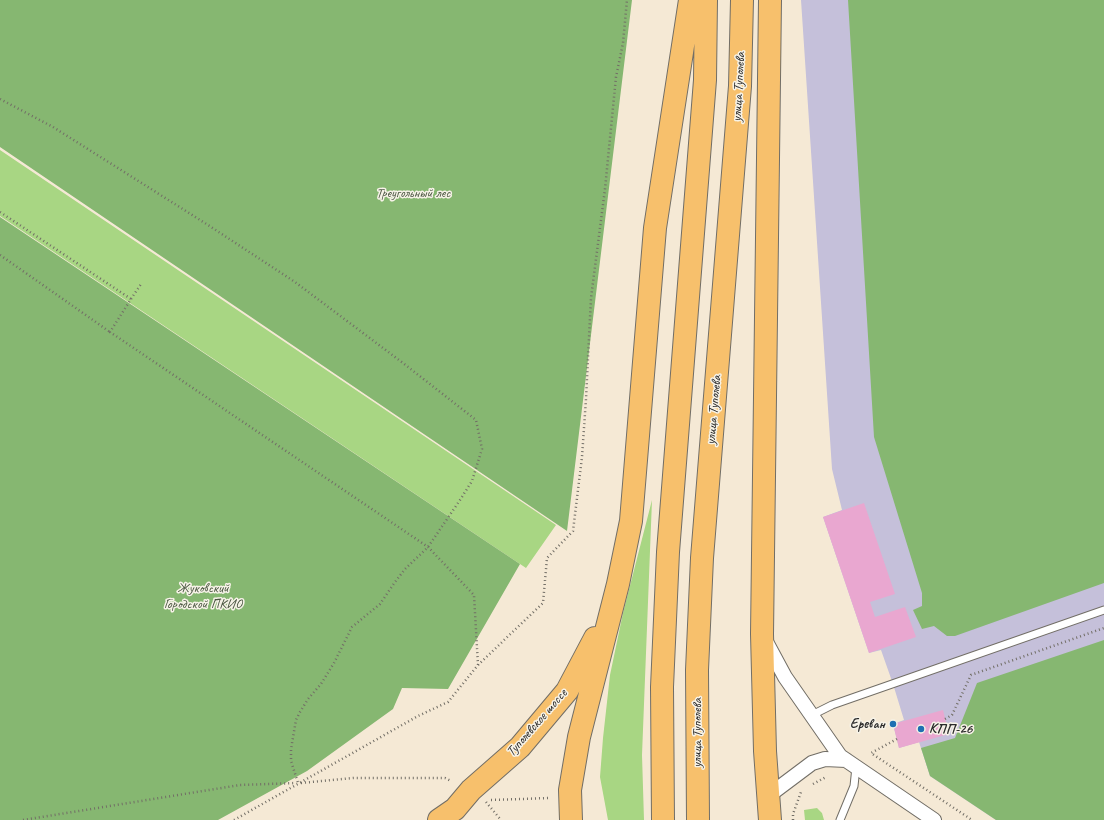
<!DOCTYPE html>
<meta charset="utf-8">
<style>
body{margin:0}
canvas{display:block;background:#f5e9d5}
</style>
<canvas width="1104" height="820"></canvas>
<script>
const g = document.querySelector('canvas').getContext('2d');
g.lineJoin = 'round';
function fillPath(path, color) { g.fillStyle = color; g.fill(path, 'evenodd'); }
function stroke(path, color, width, dash) { g.strokeStyle = color; g.lineWidth = width; g.lineCap = dash ? 'butt' : 'round'; g.setLineDash(dash || []); g.stroke(path); }
function label(font, color, halo, rows, align = 'center') {
  g.font = font + ' Caveat,sans-serif'; g.lineWidth = 3; g.setLineDash([]); g.textBaseline = 'middle'; g.strokeStyle = halo; g.fillStyle = color; for (const [text, x, y, turn = 0] of rows) {
    g.save(); g.translate(x, y); g.rotate((+turn || 0) * Math.PI / 180); g.textAlign = isNaN(turn) ? turn : align; if (halo) g.strokeText(text, 0, 0); g.fillText(text, 0, 0); g.restore();
  }
}
fillPath(new Path2D(`
 M801 0H1104V820H996L930 776 919 742 899 748 893 724 904 720 893 684 881 650 869 653 823 517 842 510 832 469Z`), '#c5c0da');
fillPath(new Path2D(`
 M0 150 556 525 526 568 0 216Z
 M652 500 642 755 644 820H608L600 777 603 738 610 675 623 613Z
 M817 808 822 813 824 820H805L804 810Z`), '#a8d683');
fillPath(new Path2D(`
 M0 0H632L567 531 0 147Z
 M848 0H1104V583L955 636H947L934 626 922 629 913 610 922 606V593L874 437Z
 M0 217 520 564 448 689 402 688 393 709 307 771 218 820H0Z
 M1104 640V820H996L930 776 921 748 955 738 977 683Z`), '#86b771');
fillPath(new Path2D(`
 M864 503 895 594 870 602 875 617 905 607 916 637 869 653 823 517Z
 M943 710 949 734 899 748 893 724Z`), '#e9a7d0');
const service = new Path2D(`
 M812 715 832 705 1104 610
 M840 820 854 786 856 767`);
const minor = new Path2D(`
 M764 638 785 677 840 756 934 820
 M768 796 812 763 825 759 846 760`);
const primary = new Path2D(`
 M770 0 762 634 765 751 770 820
 M439 820 455 809 471 790 520 747 567 691 595 638
 M571 820 570 790 579 737 618 584 631 521 655 228 690 0
 M663 820 662 687 668 552 705 80 706 0
 M698 820 697 670 702 558 740 86 742 0`);
stroke(service, '#726e66', 9);
stroke(minor, '#726e66', 16);
stroke(primary, '#726e66', 24);
stroke(new Path2D(`
 M0 99 53 127 208 225 295 282 403 363 476 420 482 449 472 481 460 500 428 547 405 569 395 582 380 604 352 627 334 663 321 684 308 699 300 712 296 720 291 749V761L298 783
 M0 212 131 299 110 332 428 547 474 595 478 665
 M0 255 110 332
 M131 299 141 284
 M945 719 952 715 971 675 1104 628
 M897 739 871 753 972 820
 M301 783 353 778H445L451 781
 M813 784 826 777
 M491 800 550 798
 M486 802 501 820
 M23 820 240 785 296 783
 M234 820 418 716 448 702 478 665 543 603 547 558 573 531 582 457 586 399 591 298 605 189 616 77 623 43 627 0
 M793 820V814L801 792`), '#726e66', 2.5, [1, 3]);
stroke(service, '#fff', 7);
stroke(minor, '#fff', 14);
stroke(primary, '#f7c06c', 22);
for (const [x, y, r, color] of [
 [893,724,4,"#1f6fb2"],
 [921,729,4,"#1f6fb2"]
]) { const dot = new Path2D(); dot.arc(x, y, r, 0, 2 * Math.PI); g.fillStyle = color; g.fill(dot); stroke(dot, '#f7f3e8', 1.5); }
label('14px', '#2b2b2b', '#f7f3e8', [
 ["улица Туполева",739,87,-87],
 ["улица Туполева",714,410,-85],
 ["Туполевское шоссе",537,723,-49],
 ["улица Туполева",697,733,-90]
]);
label('14px', '#4a5641', '#f7f3e8', [
 ["Треугольный лес",413,193],
 ["Жуковский",203,588],
 ["Городской ПКИО",203,604]
]);
label('bold 14px', '#2b2b2b', '#f7f3e8', [
 ["Ереван",885,724],
 ["КПП-26",929,729,"left"]
], 'right');
</script>
